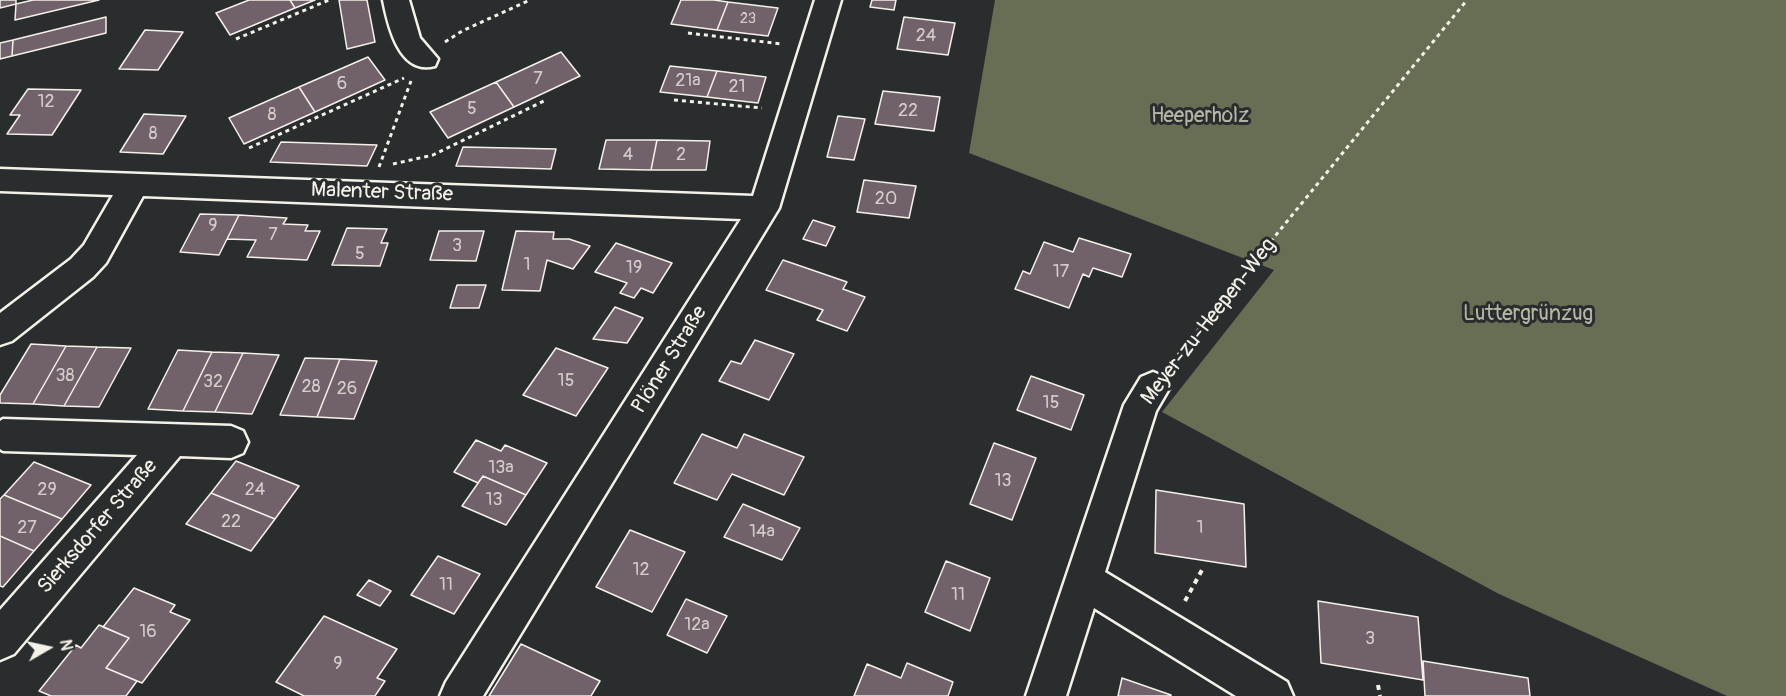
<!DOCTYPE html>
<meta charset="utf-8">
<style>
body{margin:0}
#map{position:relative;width:1786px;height:696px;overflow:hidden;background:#2a2d2e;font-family:Pangolin,sans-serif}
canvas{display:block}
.north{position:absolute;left:18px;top:618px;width:60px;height:60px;-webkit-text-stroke:4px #2a2d2e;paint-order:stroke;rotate:81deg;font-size:16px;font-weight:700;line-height:24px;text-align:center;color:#f4f1e8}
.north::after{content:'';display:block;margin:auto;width:21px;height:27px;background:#f4f1e8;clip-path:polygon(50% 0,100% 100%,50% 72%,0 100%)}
</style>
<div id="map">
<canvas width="1786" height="696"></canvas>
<div class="north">N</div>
</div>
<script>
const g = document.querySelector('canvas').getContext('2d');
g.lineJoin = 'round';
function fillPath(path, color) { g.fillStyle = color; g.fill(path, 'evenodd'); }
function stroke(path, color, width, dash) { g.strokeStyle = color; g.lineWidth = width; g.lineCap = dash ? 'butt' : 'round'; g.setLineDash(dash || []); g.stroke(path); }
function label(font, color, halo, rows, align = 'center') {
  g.font = font + ' Pangolin,sans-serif'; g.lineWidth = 6; g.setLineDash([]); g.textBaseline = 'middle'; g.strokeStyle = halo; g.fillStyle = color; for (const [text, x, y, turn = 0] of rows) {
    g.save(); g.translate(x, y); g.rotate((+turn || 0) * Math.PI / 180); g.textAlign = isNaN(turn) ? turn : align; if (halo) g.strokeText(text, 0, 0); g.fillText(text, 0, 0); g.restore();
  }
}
fillPath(new Path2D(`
 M995 0H1786V696H1727L1499 594 1162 412 1274 270 969 153Z`), '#676e53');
const building = new Path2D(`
 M0 0H16V4L0 8Z
 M33 0H99L15 20 16 4Z
 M249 0H290L295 8 230 35 216 13Z
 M290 0H315L295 8Z
 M339 0H367L375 42 347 49Z
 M681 0H714L728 2 717 30 671 24Z
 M872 0H896L894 10 870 7Z
 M728 2 778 8 768 36 717 30Z
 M106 17V33L12 56 13 40Z
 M904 17 955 23 948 55 897 49Z
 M145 30 183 32 158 70 119 69Z
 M13 40 12 56 0 59V43Z
 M561 52 580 76 514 107 496 82Z
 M368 57 385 80 315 112 299 87Z
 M670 66 717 71 707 97 660 92Z
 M717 71 766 77 758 103 707 97Z
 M496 82 514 107 448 138 430 112Z
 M299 87 315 112 244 144 229 118Z
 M28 89 81 90 52 135 7 134 20 115H10Z
 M883 91 940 97 934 131 875 124Z
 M144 114 186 116 163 154 120 152Z
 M838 116 865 119 854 160 827 157Z
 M606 140H657L651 170 599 169Z
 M657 140 710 141 706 170H651Z
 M281 142 377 145 367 166 270 162Z
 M463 147 556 149 551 169 456 166Z
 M864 180 916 186 909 218 857 212Z
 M200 214 239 215 219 255 180 252Z
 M239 215 287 218 283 224 308 225 305 231H320L307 260 247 257 256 240 227 239Z
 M813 220 835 227 826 246 803 239Z
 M347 228 387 229 381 243H388L380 266 332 265Z
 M439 231H484L476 261 430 260Z
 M516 231 554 232 553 239H569L590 246 573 269 547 260 540 291 502 290Z
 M1079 238 1131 254 1122 277 1093 268 1089 277 1083 274 1069 308 1015 289 1023 271 1030 274 1044 242 1073 252Z
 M616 243 672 263 653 293 641 288 634 298 620 293 627 283 595 272Z
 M783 260 847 282 843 289 865 297 847 331 817 320 823 310 766 290Z
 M457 285H486L479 308H450Z
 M615 307 643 318 627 343 593 339Z
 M755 340 794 354 769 400 719 381 731 361 741 364Z
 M31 344 66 346 33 404 0 403V395Z
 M66 346 97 347 64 406 33 404Z
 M97 347 131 348 99 407 64 406Z
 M556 348 608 368 576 416 523 395Z
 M178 350 212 352 183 411 148 409Z
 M212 352 243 353 215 412 183 411Z
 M243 353 279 355 252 414 215 412Z
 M305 358 340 359 317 417 280 415Z
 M340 359 377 361 354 419 317 417Z
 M1031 376 1084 395 1071 430 1017 410Z
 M702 434 737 448 744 434 804 457 784 495 732 474 717 500 674 483Z
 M476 440 501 451 505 445 547 463 526 495 483 476 478 483 454 472Z
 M994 443 1036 458 1012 520 970 504Z
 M236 461 299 486 275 519 211 493Z
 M34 462 91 485 62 519 4 495Z
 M483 476 526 495 506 525 462 506Z
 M1156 490 1244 504 1246 567 1155 553Z
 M211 493 275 519 251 551 186 524Z
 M4 495 62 519 34 551 0 536V499Z
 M743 504 800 528 782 560 724 537Z
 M630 530 685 552 652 612 596 587Z
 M0 536 34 551 3 587 0 586Z
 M438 556 480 574 454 614 411 595Z
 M946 561 990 578 970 631 925 612Z
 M369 580 391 591 380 606 357 595Z
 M134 588 175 605 170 612 190 620 142 683 106 668 129 638 103 627Z
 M686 599 727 616 707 653 667 635Z
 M1318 601 1418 617 1423 680 1321 663Z
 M324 616 397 649 377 678 385 681 375 696H304L276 682Z
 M99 625 129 638 106 668 137 681 126 696H51L39 691 76 645 81 648Z
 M521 644 600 681 591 696H489Z
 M1423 661 1528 678 1530 696H1425Z
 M907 663 953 682 948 696H854L867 664 901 678Z
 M1122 678 1171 695V696H1118Z`);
fillPath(building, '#71616b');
stroke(building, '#f4f1e8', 1.5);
const minor = new Path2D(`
 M383 0H409L420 38 438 59 435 66C399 76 388 25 383 0Z
 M815 0H841L779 208 483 696H440L446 682 741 219 143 196 106 263 93 277 12 341 0 345V313L71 259 84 245 113 195 0 191V169L753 196Z
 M1153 372 1165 377 1170 387 1156 411 1105 572 1287 682 1293 696H1236L1094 608 1066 696H1026L1124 405 1141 377Z
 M3 419 231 426 243 431 248 442 243 453 231 458 180 456 14 654 0 660V610L137 455 3 451 0 449V421Z`);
stroke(minor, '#f4f1e8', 5);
stroke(new Path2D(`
 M688 33 782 44
 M236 39 329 0
 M445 42 462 31 530 0
 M674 100 762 108
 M249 148 404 78
 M393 164 433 155 544 101
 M379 167 411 81
 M1215 310 1467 0`), '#f4f1e8', 3, [4, 4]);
stroke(new Path2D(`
 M1172 363 1216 309
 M1185 601 1202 570
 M1378 685 1380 696`), '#f4f1e8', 4, [5, 5]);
fillPath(minor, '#2a2d2e');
label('15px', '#d3cdc9', null, [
 ["23",748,19]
]);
label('18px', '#d3cdc9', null, [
 ["24",926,36],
 ["7",538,79],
 ["21a",688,81],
 ["6",342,84],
 ["21",737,87],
 ["12",46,102],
 ["5",472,109],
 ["22",908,111],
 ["8",272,115],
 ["8",153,134],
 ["4",628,155],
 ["2",681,155],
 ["20",886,199],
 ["9",213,226],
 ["7",273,235],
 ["3",457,246],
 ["5",360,254],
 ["1",527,265],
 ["19",634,268],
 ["17",1061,272],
 ["38",65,376],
 ["15",566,381],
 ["32",213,382],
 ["28",311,387],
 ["26",347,389],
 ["15",1051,403],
 ["13a",501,468],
 ["13",1003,481],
 ["29",47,490],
 ["24",255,490],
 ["13",494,500],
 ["22",231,522],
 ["27",27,528],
 ["1",1200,528],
 ["14a",762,532],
 ["12",641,570],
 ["11",446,585],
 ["11",958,595],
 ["12a",697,625],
 ["16",148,632],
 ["3",1370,639],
 ["9",338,664]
]);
label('21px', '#b5b6a5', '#2a2d2e', [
 ["Heeperholz",1200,117],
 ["Luttergrünzug",1528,315]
]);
label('21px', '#f4f1e8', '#2a2d2e', [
 ["Malenter Straße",382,193,2],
 ["Meyer-zu-Heepen-Weg",1209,322,-52],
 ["Plöner Straße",670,360,-58],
 ["Sierksdorfer Straße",98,527,-49]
]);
</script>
